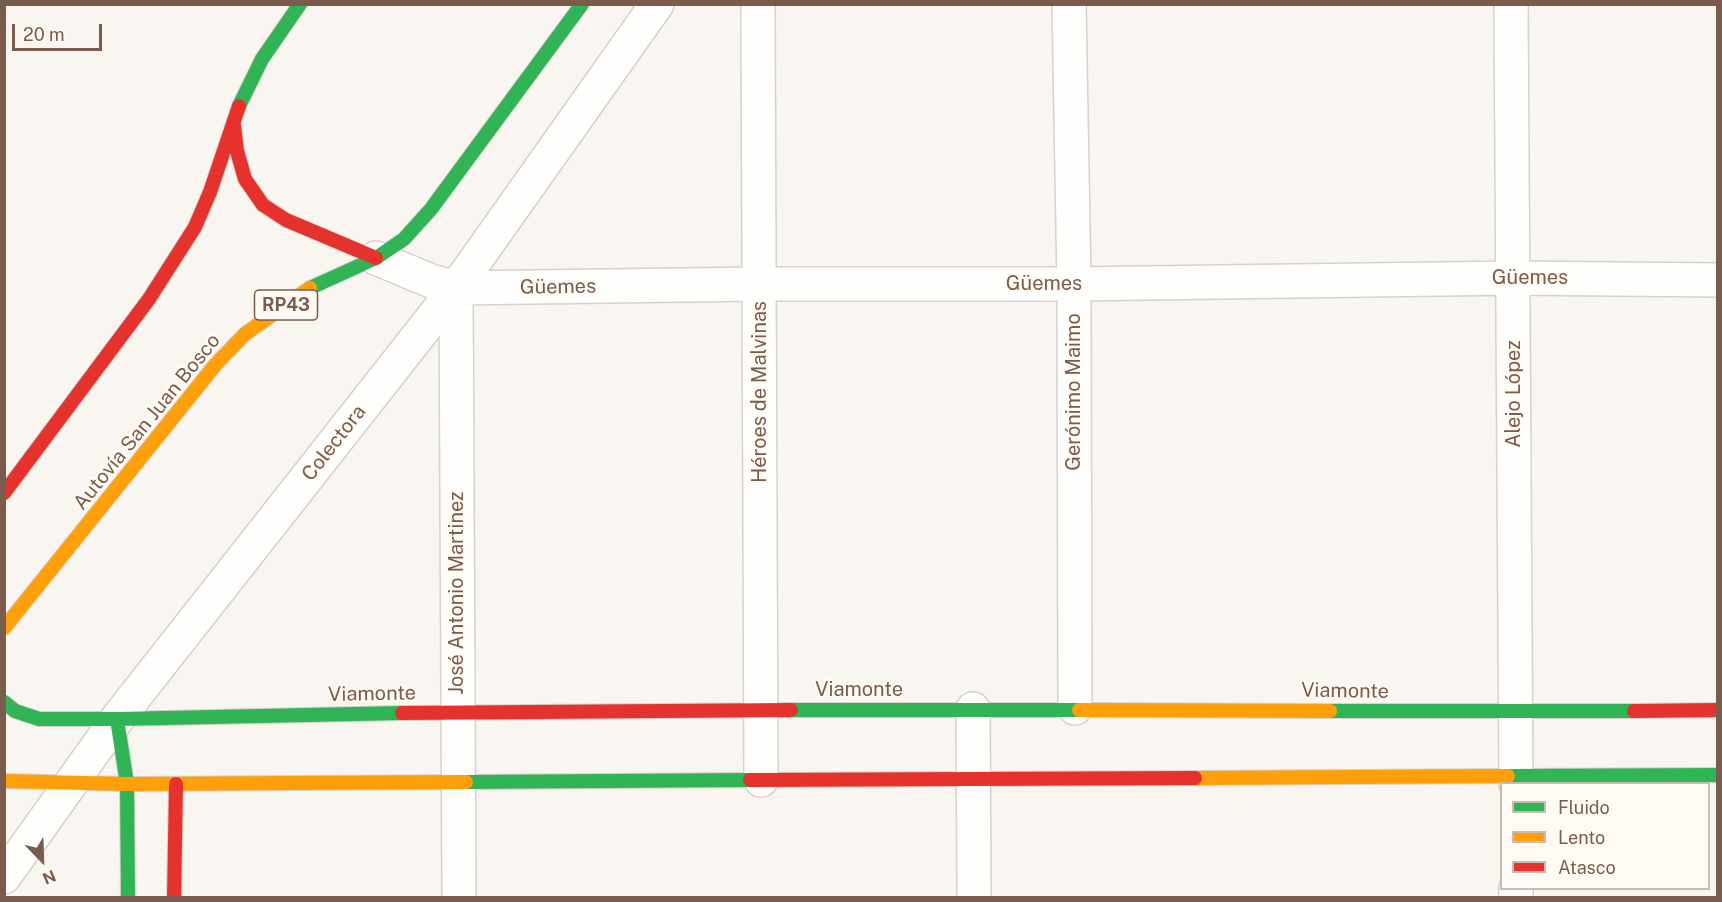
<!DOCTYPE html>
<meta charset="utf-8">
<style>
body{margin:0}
#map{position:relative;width:1722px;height:902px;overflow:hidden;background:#f9f5f0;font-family:"Public Sans",sans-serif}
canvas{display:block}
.frame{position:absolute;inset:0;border:6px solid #7a5c4d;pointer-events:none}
.legend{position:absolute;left:1500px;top:782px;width:210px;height:108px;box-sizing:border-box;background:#fffaf3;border:2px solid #cabbb1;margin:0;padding:8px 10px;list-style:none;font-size:18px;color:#7a5c4d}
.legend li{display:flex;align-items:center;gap:12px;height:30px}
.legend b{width:30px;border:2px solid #cabbb1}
.north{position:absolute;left:12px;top:830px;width:60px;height:60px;-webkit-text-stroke:4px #fffaf3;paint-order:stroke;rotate:157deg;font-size:16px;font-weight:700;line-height:24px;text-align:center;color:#7a5c4d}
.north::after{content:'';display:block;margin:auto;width:21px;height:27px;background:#7a5c4d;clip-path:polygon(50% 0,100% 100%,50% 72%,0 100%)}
.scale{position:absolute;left:12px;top:24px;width:90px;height:27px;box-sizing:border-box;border:3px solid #7a5c4d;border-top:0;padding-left:8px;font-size:18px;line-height:21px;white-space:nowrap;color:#7a5c4d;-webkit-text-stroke:4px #fffaf3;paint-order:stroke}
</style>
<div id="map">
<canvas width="1722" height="902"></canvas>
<div class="frame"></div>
<ul class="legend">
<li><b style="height:8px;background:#30b455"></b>Fluido</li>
<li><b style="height:8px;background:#ff9f0a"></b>Lento</li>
<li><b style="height:8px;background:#e5322d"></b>Atasco</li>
</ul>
<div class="north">N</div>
<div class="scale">20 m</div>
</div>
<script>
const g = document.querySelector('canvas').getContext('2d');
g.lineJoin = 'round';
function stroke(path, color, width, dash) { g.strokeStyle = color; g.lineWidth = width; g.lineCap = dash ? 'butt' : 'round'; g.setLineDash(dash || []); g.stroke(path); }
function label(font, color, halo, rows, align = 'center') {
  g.font = font + ' "Public Sans",sans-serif'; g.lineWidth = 4.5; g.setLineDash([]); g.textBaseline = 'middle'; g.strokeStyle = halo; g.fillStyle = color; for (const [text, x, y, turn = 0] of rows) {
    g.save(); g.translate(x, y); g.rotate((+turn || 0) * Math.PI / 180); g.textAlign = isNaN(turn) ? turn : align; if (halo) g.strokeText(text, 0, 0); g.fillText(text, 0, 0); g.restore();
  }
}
const street = new Path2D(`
 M758 4 761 780
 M1069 4 1074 284 1075 708
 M1511 4 1516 784
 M376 258 431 281 456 288 759 284H1074L1514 278 1718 280
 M456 288 459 898
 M973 709 974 898
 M4 877 117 719 456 288 657 4
 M1516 888V898`);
const fast = new Path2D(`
 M239 106 262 59 300 4
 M310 288 376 258 404 239 431 209 582 4
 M4 702 15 711 39 719H117L402 713
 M791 710H1079
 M1330 711H1634
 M117 719 127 784 128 898
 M1508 776 1718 775
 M466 782 750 780`);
const slow = new Path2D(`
 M4 628 216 364 245 334 310 288
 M1079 710 1330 711
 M1195 778 1508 776
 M4 781 127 784 466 782`);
const jam = new Path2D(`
 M234 126 237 151 245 179 263 205 286 220 376 258
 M4 493 149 299 195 227 210 192 239 106
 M1634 711 1718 710
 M402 713 791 710
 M750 780 1195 778
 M174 898 176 784`);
stroke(street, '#d7d1cb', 36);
stroke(fast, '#d9d2cb', 16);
stroke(slow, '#d9d2cb', 16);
stroke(jam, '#d9d2cb', 16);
stroke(street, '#fefefd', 33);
stroke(fast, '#30b455', 14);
stroke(slow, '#ff9f0a', 14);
stroke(jam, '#e5322d', 14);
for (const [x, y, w] of [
 [286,305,63]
]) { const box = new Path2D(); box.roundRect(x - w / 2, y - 15, w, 30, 4.5); g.fillStyle = '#fffaf3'; g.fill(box); stroke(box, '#7a5c4d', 1.5); }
label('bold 18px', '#7a5c4d', null, [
 ["RP43",286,305]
]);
label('20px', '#7a5c4d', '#fffaf3', [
 ["Güemes",1530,278],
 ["Güemes",1044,284],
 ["Güemes",558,287,-1],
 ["Héroes de Malvinas",760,392,-90],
 ["Gerónimo Maimo",1074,392,-90],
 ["Alejo López",1514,394,-90],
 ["Autovía San Juan Bosco",147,422,-51],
 ["Colectora",334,443,-52],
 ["José Antonio Martinez",457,593,-90],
 ["Viamonte",859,690],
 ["Viamonte",1345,691,1],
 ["Viamonte",372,694,-1]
]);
</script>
